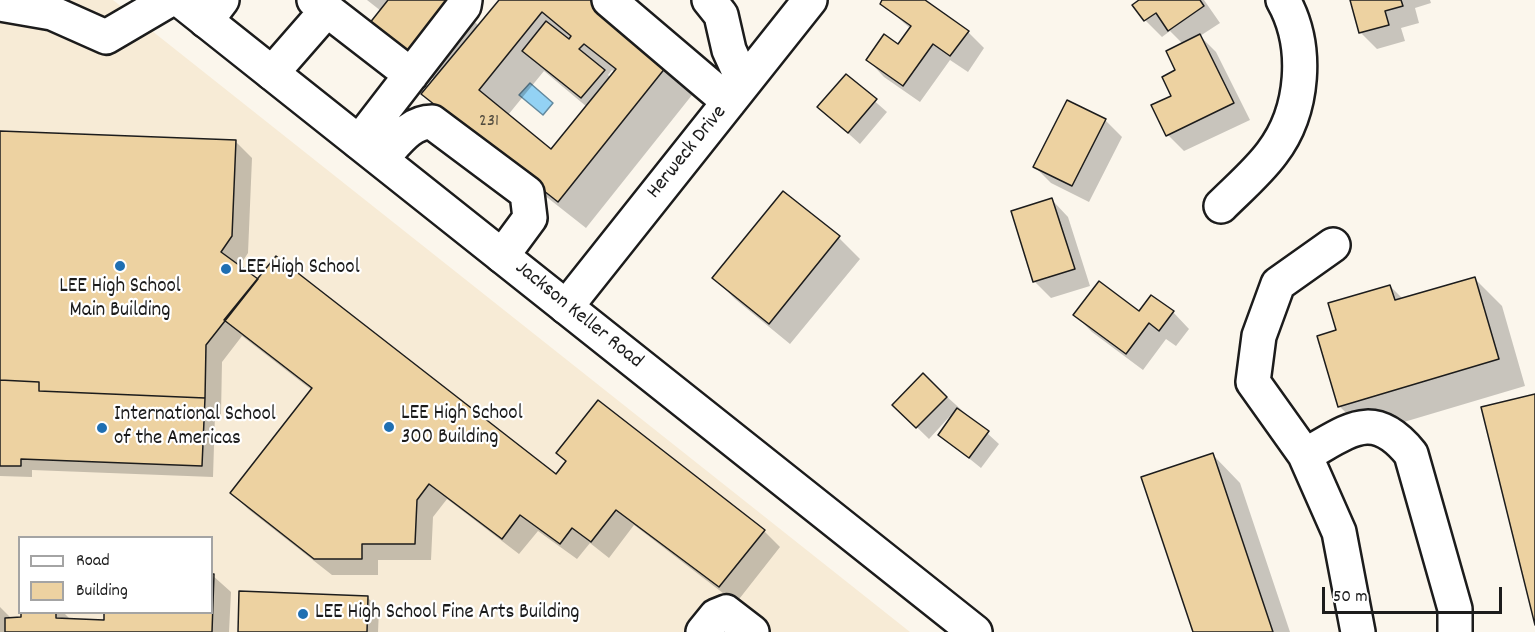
<!DOCTYPE html>
<style>
body{margin:0}
#map{position:relative;width:1535px;height:632px;overflow:hidden;background:#fbf6ec;font-family:Dekko,sans-serif}
canvas{display:block}
.legend{position:absolute;left:18px;top:536px;width:195px;height:78px;box-sizing:border-box;background:#fff;border:2px solid #a4a4a4;margin:0;padding:8px 10px;list-style:none;font-size:18px;color:#1c1c1c}
.legend li{display:flex;align-items:center;gap:12px;height:30px}
.legend b{width:30px;border:2px solid #a4a4a4}
.scale{position:absolute;left:1322px;top:587px;width:180px;height:27px;box-sizing:border-box;border:3px solid #1c1c1c;border-top:0;padding-left:8px;font-size:18px;line-height:21px;white-space:nowrap;color:#1c1c1c;-webkit-text-stroke:4px #fff;paint-order:stroke}
</style>
<div id="map">
<canvas width="1535" height="632"></canvas>
<ul class="legend">
<li><b style="height:8px;background:#fff"></b>Road</li>
<li><b style="height:16px;background:#edd2a1"></b>Building</li>
</ul>
<div class="scale">50 m</div>
</div>
<script>
const g = document.querySelector('canvas').getContext('2d');
g.lineJoin = 'round';
function fillPath(path, color) { g.fillStyle = color; g.fill(path, 'evenodd'); }
function stroke(path, color, width, dash) { g.strokeStyle = color; g.lineWidth = width; g.lineCap = dash ? 'butt' : 'round'; g.setLineDash(dash || []); g.stroke(path); }
function label(font, color, halo, rows, align = 'center') {
  g.font = font + ' Dekko,sans-serif'; g.lineWidth = 4.5; g.setLineDash([]); g.textBaseline = 'middle'; g.strokeStyle = halo; g.fillStyle = color; for (const [text, x, y, turn = 0] of rows) {
    g.save(); g.translate(x, y); g.rotate((+turn || 0) * Math.PI / 180); g.textAlign = isNaN(turn) ? turn : align; if (halo) g.strokeText(text, 0, 0); g.fillText(text, 0, 0); g.restore();
  }
}
fillPath(new Path2D(`
 M0 0H113L910 632H0ZM20 538H212V612H20Z`), '#f7ebd6');
const water = new Path2D(`
 M530 83 553 103 543 115 519 95Z`);
fillPath(water, '#93d2f4');
stroke(water, '#63899e', 1.5);
fillPath(new Path2D(`
 M367 0H452L479 26 501 0H589L696 90 586 228 450 121 423 94 435 80 398 51 381 11ZM612 70 615 72 611 78 608 75ZM544 71 587 107 552 151 508 115Z
 M884 0H922L968 32 984 48 968 72 950 60 920 102 884 77 868 60 899 46 911 29 882 4Z
 M1142 0H1204L1220 23 1200 36 1216 52 1250 120 1184 151 1168 135 1183 44 1170 31 1162 37 1145 20 1135 5Z
 M1351 0H1430L1431 3 1415 8 1419 23 1401 28 1405 41 1377 49 1360 32Z
 M846 76 887 112 860 144 819 107Z
 M1067 102 1106 121 1122 137 1089 202 1051 183 1034 166Z
 M0 132 235 141 252 158 248 253 239 267 556 476 567 462 558 453 764 531 780 547 736 603 634 525 609 558 590 543 577 559 538 531 519 554 447 499 433 517 431 560H378V575H332L248 509 232 493 313 391 242 336 222 362 221 414H215L213 477 32 470V477L0 476Z
 M1052 200 1068 217 1090 286 1051 298 1034 281Z
 M839 238 860 259 790 344 735 299 714 278Z
 M1474 278 1502 306 1525 386 1367 433 1339 406 1338 331 1390 286 1403 299Z
 M1173 312 1189 329 1176 346 1166 339 1143 370 1092 332 1075 315Z
 M923 375 999 444 981 468 940 435 951 415 929 439 894 405Z
 M1213 455 1240 483 1290 632H1195Z
 M212 575 231 592 229 632H0V607L12 619H22V612H63L71 620 105 621 212 612Z
 M368 598 379 609 378 632H239Z`), '#0003');
const building = new Path2D(`
 M388 0H455L412 58 369 24Z
 M499 0H591L670 62 558 202 421 94ZM542 12 571 36 569 39 546 21 522 51 581 98 605 70 579 49 584 44 616 69 551 149 479 90Z
 M882 0H925L969 31 950 56 933 44 903 86 866 60 884 34 898 44 911 26 880 4Z
 M1139 0H1200L1204 6 1168 31 1156 13 1144 21 1132 5Z
 M1350 0H1401L1403 6 1385 11 1389 25 1359 33Z
 M1200 34 1234 103 1166 136 1151 105 1171 96 1162 77 1175 70 1166 51Z
 M846 74 877 99 848 133 817 107Z
 M1067 100 1106 119 1072 186 1033 167Z
 M0 131 236 140 232 236 221 252 258 279 206 345 205 398 39 391V382L0 380Z
 M783 191 840 236 769 324 712 278Z
 M1052 198 1075 269 1033 282 1011 211Z
 M276 256 556 474 566 461 556 453 598 400 765 530 719 587 616 510 591 542 572 528 560 544 520 515 502 539 429 484 417 500 415 544H362V559H314L230 493 312 388 224 320Z
 M1475 277 1499 359 1338 407 1317 336 1336 330 1328 303 1390 285 1395 300Z
 M1099 281 1139 311 1151 295 1174 311 1159 331 1149 323 1126 354 1073 315Z
 M923 373 947 397 916 428 892 405Z
 M0 380 39 382V391L205 398 202 466 21 459V466H0Z
 M1535 394V625L1481 407Z
 M957 408 989 431 969 458 938 435Z
 M1213 453 1273 632H1193L1141 477Z
 M212 574H214L212 632H5V618L21 617V612H56V618L104 620V612H212Z
 M239 591 368 596 367 632H238Z`);
fillPath(building, '#edd2a1');
stroke(building, '#1c1c1c', 1.5);
const minor = new Path2D(`
 M609 0 729 102
 M709 0 721 15 729 50 744 83
 M0 4 52 13 106 37 169 0
 M327 10 411 75
 M206 21 222 0
 M272 73 327 10 314 0
 M359 142 464 6 465 0
 M381 159C396 144 409 122 432 122L527 193 530 218 502 256
 M1221 206C1238 189 1258 172 1272 153 1304 111 1309 46 1283 0
 M1333 245 1278 284 1259 336 1253 382 1305 455 1339 532 1358 632
 M566 307 810 0
 M1305 455C1349 431 1373 407 1411 454L1455 609V632
 M703 632 716 616 726 612 752 632`);
const major = new Path2D(`
 M180 0 975 632`);
stroke(minor, '#1c1c1c', 38);
stroke(major, '#1c1c1c', 38);
stroke(minor, '#fff', 33);
stroke(major, '#fff', 33);
for (const [x, y, r, color] of [
 [120,266,6,"#1f6fb2"],
 [226,269,6,"#1f6fb2"],
 [389,427,6,"#1f6fb2"],
 [102,428,6,"#1f6fb2"],
 [303,614,6,"#1f6fb2"]
]) { const dot = new Path2D(); dot.arc(x, y, r, 0, 2 * Math.PI); g.fillStyle = color; g.fill(dot); stroke(dot, '#fff', 2); }
label('18px', '#504a3d', null, [
 ["231",489,123]
]);
label('21px', '#1c1c1c', '#fff', [
 ["Herweck Drive",688,153,-51],
 ["Jackson Keller Road",578,316,39]
]);
label('21px', '#1c1c1c', '#fff', [
 ["LEE High School",238,269],
 ["LEE High School",120,288,"center"],
 ["Main Building",120,312,"center"],
 ["LEE High School",401,415],
 ["300 Building",401,439],
 ["International School",114,416],
 ["of the Americas",114,440],
 ["LEE High School Fine Arts Building",315,614]
], 'left');
</script>
